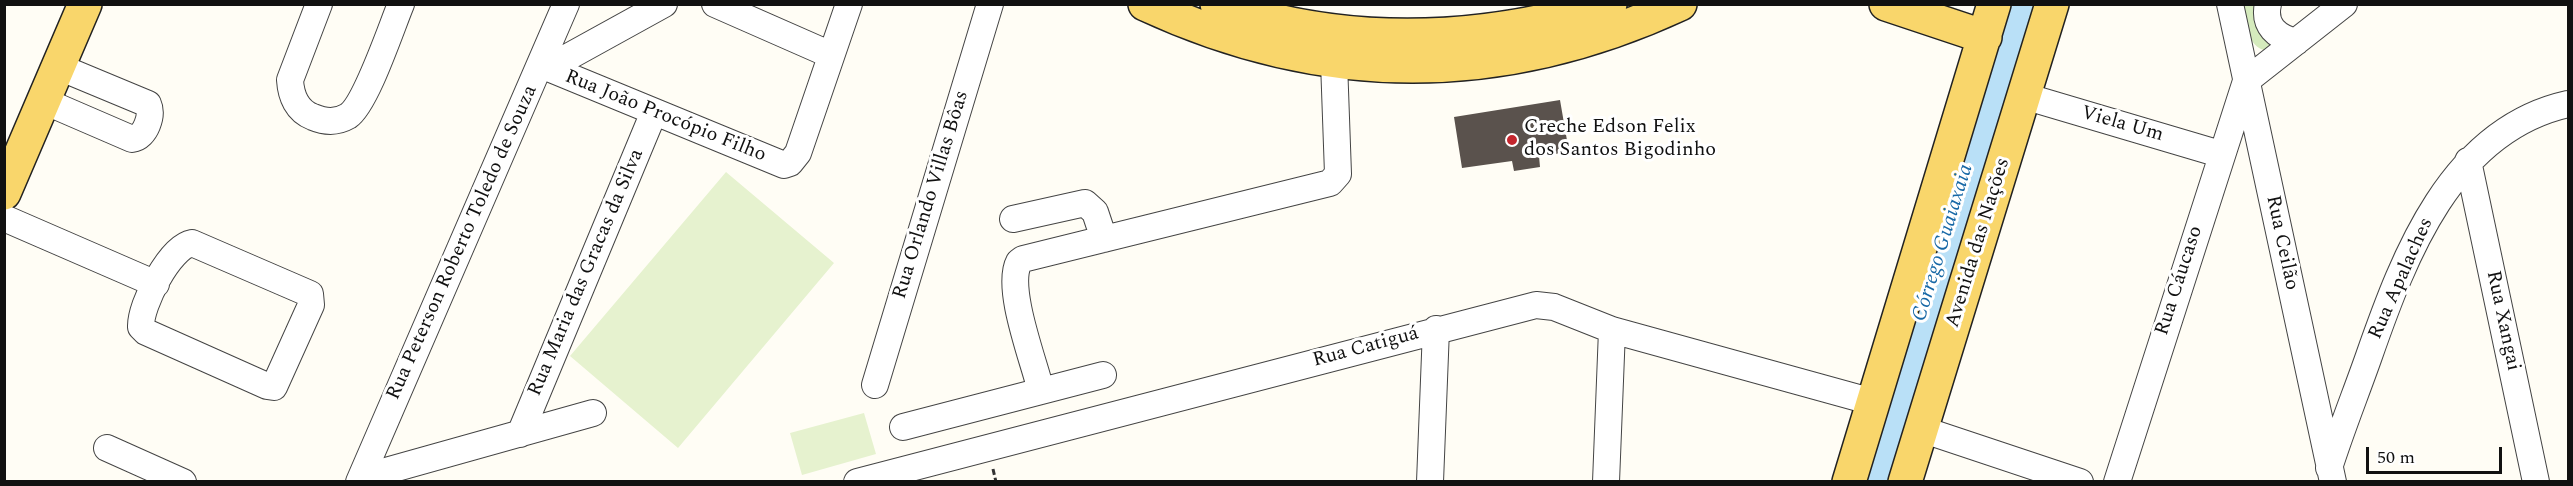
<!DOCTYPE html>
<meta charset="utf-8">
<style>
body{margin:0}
#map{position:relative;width:2573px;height:486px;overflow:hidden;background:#fffdf5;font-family:Spectral,serif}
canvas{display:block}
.frame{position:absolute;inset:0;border:6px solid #111;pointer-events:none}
.scale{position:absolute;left:2366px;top:447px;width:136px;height:27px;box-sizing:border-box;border:3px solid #111;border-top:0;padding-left:8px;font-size:18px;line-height:21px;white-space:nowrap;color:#111;-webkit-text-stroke:4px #fff;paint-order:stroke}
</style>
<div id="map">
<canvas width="2573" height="486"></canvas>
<div class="frame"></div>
<div class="scale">50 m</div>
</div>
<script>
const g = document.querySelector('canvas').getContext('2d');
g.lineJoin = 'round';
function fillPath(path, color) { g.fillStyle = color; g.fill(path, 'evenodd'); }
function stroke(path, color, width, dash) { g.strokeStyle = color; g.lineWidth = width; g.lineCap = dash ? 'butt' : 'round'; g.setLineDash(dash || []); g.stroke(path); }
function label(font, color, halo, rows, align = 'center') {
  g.font = font + ' Spectral,serif'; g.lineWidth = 6; g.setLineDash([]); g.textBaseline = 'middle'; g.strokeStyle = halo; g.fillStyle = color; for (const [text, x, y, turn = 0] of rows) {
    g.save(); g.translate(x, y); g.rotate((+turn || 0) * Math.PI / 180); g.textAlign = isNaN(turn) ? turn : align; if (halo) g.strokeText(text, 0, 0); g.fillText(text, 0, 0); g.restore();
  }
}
fillPath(new Path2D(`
 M2023 5H2038L1903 448 1890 444Z
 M2242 5H2260L2278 41 2267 51C2246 47 2247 22 2242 5Z
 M1887 452 1900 456 1893 481 1879 482Z`), '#d5ebbd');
fillPath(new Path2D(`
 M726 172 834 263 678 448 570 356Z
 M864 413 876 454 802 475 790 433Z`), '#e6f2cf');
stroke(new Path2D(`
 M1871 482 2016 4`), '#b9e0f7', 33);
fillPath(new Path2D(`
 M1560 100 1569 152 1539 156 1540 167 1514 171 1512 161 1462 168 1454 117Z`), '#5a524d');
const minor = new Path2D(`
 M319 4 290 80C291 96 297 111 313 117 325 122 336 123 348 116 366 104 391 28 401 4
 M715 4 831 55
 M2230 4 2333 482
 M2268 4C2263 26 2277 37 2296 42
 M541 65 784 165 790 163 798 153 849 4
 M548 68 664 4
 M2024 96 2220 154
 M44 101 132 139C146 137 153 115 148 104L59 67
 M2468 161 2536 482
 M4 218 156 284
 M1013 219 1085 203 1095 212 1104 239
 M192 243 310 294 311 305 274 387 267 386 146 332 141 327C140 305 170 247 192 243Z
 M875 385 990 4
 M1041 391C1034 361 1005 288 1019 262L1023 259 1330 183 1338 174 1334 62
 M903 427 1103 375
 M1921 429 2080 482
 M520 434 654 112
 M107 448 183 482
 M2329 468C2341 430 2356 393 2369 356 2404 256 2451 130 2568 104
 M361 478 593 413
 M359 482 566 4
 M857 482 1536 305 1554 307 1612 330 1873 402
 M1430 482 1436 329
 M1606 482 1612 330
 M2117 482 2246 81 2344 4`);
const major = new Path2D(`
 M1145 4C1324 87 1501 87 1680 4
 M1217 4C1346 48 1480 43 1610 4
 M1886 4 1985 37
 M4 193 85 4
 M1849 482 1994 4
 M1905 482 2052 4`);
stroke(minor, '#444', 28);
stroke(major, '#222', 36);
stroke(new Path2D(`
 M993 469 996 482`), '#333', 3, [6, 3]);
stroke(minor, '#fff', 26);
stroke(major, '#f9d66b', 33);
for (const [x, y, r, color] of [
 [1512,140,6,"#c4262e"]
]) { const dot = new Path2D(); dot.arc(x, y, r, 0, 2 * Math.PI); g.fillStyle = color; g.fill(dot); stroke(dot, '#fff', 2); }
label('20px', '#111', '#fff', [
 ["Rua João Procópio Filho",665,117,22],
 ["Viela Um",2122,125,16],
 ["Rua Orlando Villas Bôas",932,195,-73],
 ["Rua Peterson Roberto Toledo de Souza",463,243,-66],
 ["Avenida das Nações",1979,243,-73],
 ["Rua Ceilão",2281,243,78],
 ["Rua Maria das Gracas da Silva",587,273,-67],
 ["Rua Apalaches",2402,279,-66],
 ["Rua Cáucaso",2180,281,-72],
 ["Rua Xangai",2502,321,78],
 ["Rua Catiguá",1366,348,-15]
]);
label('20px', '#111', '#fff', [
 ["Creche Edson Felix",1524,128],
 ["dos Santos Bigodinho",1524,151]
], 'left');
label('italic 21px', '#1768a6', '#fff', [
 ["Córrego Guaiaxaia",1944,243,-73]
]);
</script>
